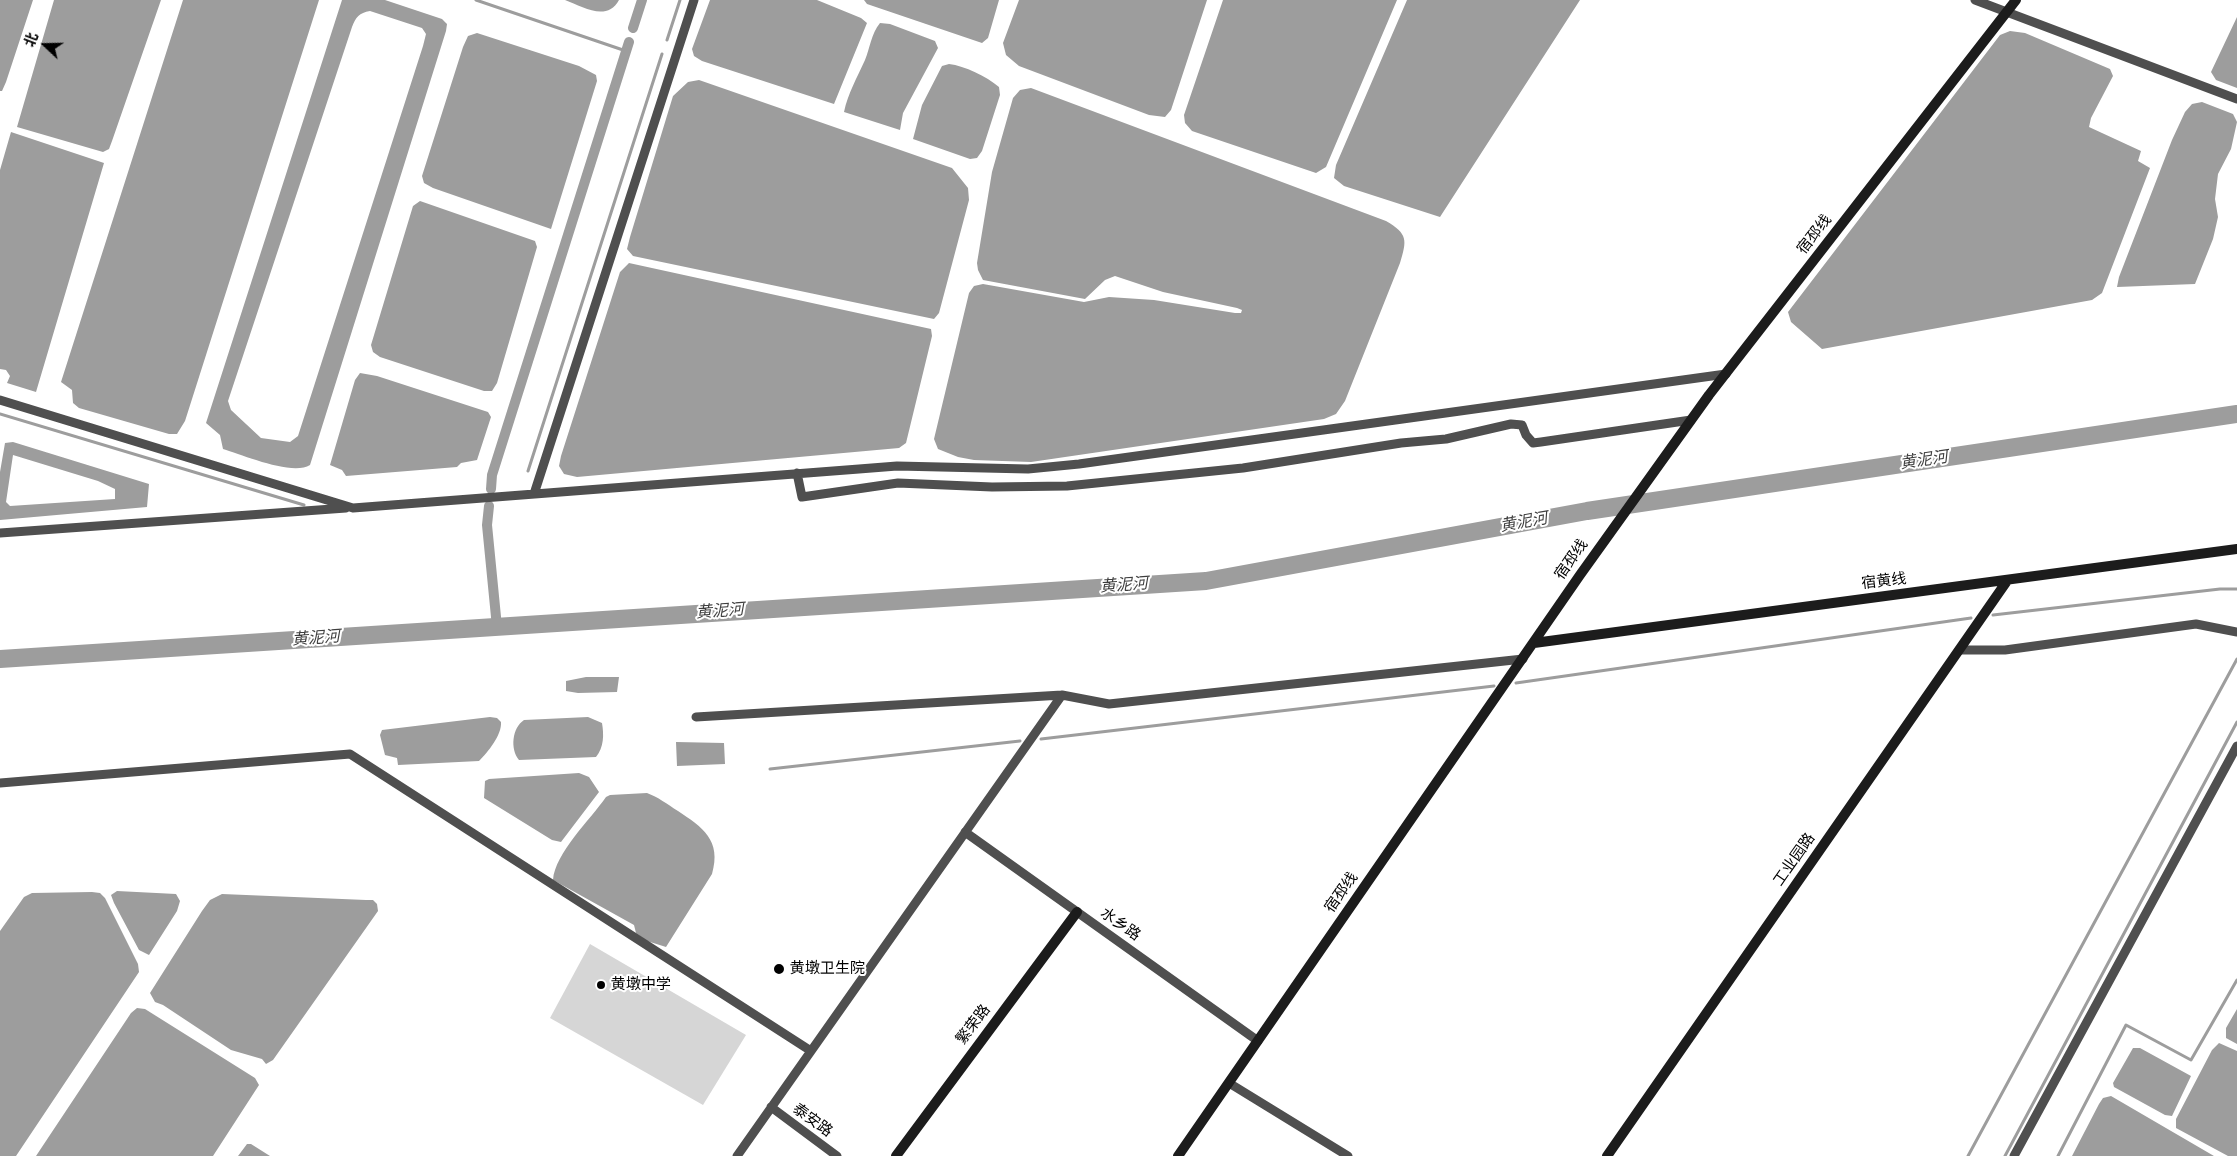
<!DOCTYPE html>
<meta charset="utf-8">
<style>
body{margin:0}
#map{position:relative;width:2237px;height:1156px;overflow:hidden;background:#fff;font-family:Jost,"Noto Sans SC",sans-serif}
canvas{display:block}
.north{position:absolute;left:20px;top:20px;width:50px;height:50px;-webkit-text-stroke:4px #fff;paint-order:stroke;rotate:291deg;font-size:14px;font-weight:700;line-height:20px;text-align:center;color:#000}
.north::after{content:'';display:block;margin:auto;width:18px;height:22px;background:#000;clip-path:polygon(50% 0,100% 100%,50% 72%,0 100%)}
</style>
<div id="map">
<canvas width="2237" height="1156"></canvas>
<div class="north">北</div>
</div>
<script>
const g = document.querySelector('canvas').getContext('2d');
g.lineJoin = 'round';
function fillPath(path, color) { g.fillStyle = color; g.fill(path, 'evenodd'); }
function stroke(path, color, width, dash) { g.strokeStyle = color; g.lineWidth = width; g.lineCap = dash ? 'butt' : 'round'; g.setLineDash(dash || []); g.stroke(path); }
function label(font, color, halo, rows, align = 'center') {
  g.font = font + ' Jost,"Noto Sans SC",sans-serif'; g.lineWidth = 4; g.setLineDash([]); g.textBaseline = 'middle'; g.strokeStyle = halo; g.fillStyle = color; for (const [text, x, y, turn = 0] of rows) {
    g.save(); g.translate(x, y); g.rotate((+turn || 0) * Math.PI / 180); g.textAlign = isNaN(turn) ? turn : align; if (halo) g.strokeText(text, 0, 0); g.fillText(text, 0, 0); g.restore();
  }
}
fillPath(new Path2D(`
 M590 944 746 1035 703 1105 550 1018Z`), '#d6d6d6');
fillPath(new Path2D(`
 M0 0H33L6 82 2 91H0Z
 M54 0H161L112 141 109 149 103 152 17 127Z
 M183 0H319L185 421 177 434H169L79 408 73 403 72 390 61 382Z
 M342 0H385L442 19 447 24 446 31 310 465C292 476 243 455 223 449L220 435 206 423ZM370 11 422 28 426 34 423 46 298 436 290 442 261 438 231 410 228 401 352 27C356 17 359 13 370 11Z
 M565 0H619C607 22 583 7 565 0Z
 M710 0H817L861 18 867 23 834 104 702 61 694 56 692 49Z
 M864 0H999L988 38 982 43 867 4Z
 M1019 0H1207L1171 110 1165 117 1149 115 1019 66 1006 55 1003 43Z
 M1223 0H1397L1326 167 1316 173 1192 131 1185 123 1184 115Z
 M1407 0H1580L1440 217 1344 186 1334 178 1336 165Z
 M2237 17V88L2216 80 2211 72Z
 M880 23 890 24 935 41 938 48 903 113 900 130 844 112C848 93 857 78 865 60 870 48 871 34 880 23Z
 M2010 31 2025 33 2110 69 2113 76 2091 118 2089 127 2141 151 2138 161 2150 168 2102 293 2092 300 1822 349 1791 322 1788 312 2000 35Z
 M477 33 579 66 596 75 597 81 551 229 433 188 424 183 422 176 463 47 468 36Z
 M949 64C965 66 986 76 999 87L1000 95 982 151 977 158 970 159 913 139 922 105 942 66Z
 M699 80 952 168 968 188 969 200 939 313 934 319 633 256 627 249 630 237 673 96 688 82Z
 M1031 88 1386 221C1408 234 1407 240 1400 263L1345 401 1336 414 1324 419 1031 462 974 460 958 457 938 449 934 439 969 293 974 286 983 284 1084 302 1109 297 1154 300 1235 313H1241L1242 310 1237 308 1163 292 1115 276 1105 280 1085 299 983 280 978 270 977 263 992 172 1013 98 1020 90Z
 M2202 102 2233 114 2237 122 2231 149 2218 174 2215 199 2218 217 2213 239 2195 284 2117 287 2119 277 2172 140 2185 112 2192 104Z
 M11 132 104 163 36 392 7 383 10 376 6 370 0 369V170Z
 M420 201 535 241 537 247 497 383 492 391H484L380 357 373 352 371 345 413 206Z
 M629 263 931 329 932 336 906 443 899 448 577 477 564 474 559 466 561 456 620 272Z
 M360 373 377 376 488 412 491 417 477 460 461 463 457 467 346 476 342 470 330 465 355 380Z
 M13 442 149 484 147 507 0 520V472L5 443ZM13 455 98 481 115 489V499L10 506 6 502Z
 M586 677H619L617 692 578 693 566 691V681Z
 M490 717 497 718 501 722C502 735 488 752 479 761L398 765 397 758 385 755 380 735 382 730Z
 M588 717 602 723C604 735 604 747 596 757L519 760C510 749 512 728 524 720Z
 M676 742 724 743 725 764 677 766Z
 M579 773 589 777 599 792 561 842 552 840 484 798 485 781 489 779Z
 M647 793C658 797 667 804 678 811 702 827 722 840 712 874L666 947 647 941 636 933 634 925 553 880C555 853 590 820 606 797L610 795Z
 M117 891 176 894 180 901 177 911 149 955 139 950 114 903 111 895Z
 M92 892 100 893 105 898 138 964 139 972 16 1156H0V931L24 897 32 893Z
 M222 894 366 900H373L377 904 378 911 273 1060 266 1064 262 1059 231 1050 163 1005 155 1002 150 993 202 911 210 900Z
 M137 1008 145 1009 255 1078 259 1085 213 1156H36L131 1013Z
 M2237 1009V1044L2226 1038V1028Z
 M2219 1043 2237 1051V1156H2228L2176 1128V1119L2212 1050Z
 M2133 1048H2140L2191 1076 2172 1116 2165 1115 2114 1087 2113 1083Z
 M2111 1096 2214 1156H2072L2099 1104 2103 1098Z
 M247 1144H251L270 1156H238Z`), '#9d9d9d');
stroke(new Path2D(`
 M476 0 626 51
 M667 40 680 0
 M0 414 304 505
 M528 471 662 54
 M1993 615 2220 589H2237
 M1516 683 1971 618
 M1041 739 1494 686
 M770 769 1020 741
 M1968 1156 2237 659
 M2005 1156 2237 722
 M2058 1156 2126 1025 2191 1060 2237 980`), '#9d9d9d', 3);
stroke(new Path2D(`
 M633 28 642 0
 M491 489 492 475 629 42
 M489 506 487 525 497 627`), '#9d9d9d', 10);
stroke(new Path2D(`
 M0 659 1206 581 1587 511 2237 414`), '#9d9d9d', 18);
stroke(new Path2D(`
 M1975 0 2237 99
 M0 400 353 508 859 469 897 466 1028 469 1079 464 1726 374
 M797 473 802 497 898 483 992 487 1067 486 1243 468 1401 443 1446 439 1511 424 1522 425 1526 435 1533 443 1541 442 1691 420
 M534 494 694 0
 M0 533 346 508
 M1959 650H2005L2196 624 2237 632
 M696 717 1062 695 1109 704 1523 659
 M0 783 350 754 811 1051
 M965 832 1258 1041
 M1229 1083 1348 1156
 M771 1107 837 1156
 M737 1156 1062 695
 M2014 1156 2237 746`), '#4f4f4f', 9);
stroke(new Path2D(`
 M1534 643 2237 549
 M896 1156 1077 912
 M1178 1156 1580 575 1709 395 2016 0
 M1607 1156 2007 581`), '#1c1c1c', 10);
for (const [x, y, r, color] of [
 [779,969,6,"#000"],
 [601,985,5,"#000"]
]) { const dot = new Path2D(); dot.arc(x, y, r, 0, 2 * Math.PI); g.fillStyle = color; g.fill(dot); stroke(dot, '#fff', 2); }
label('15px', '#000', '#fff', [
 ["宿邳线",1815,235,-52],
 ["宿邳线",1572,560,-55],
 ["宿黄线",1884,582,-7],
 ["工业园路",1795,860,-55],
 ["宿邳线",1342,893,-55],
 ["水乡路",1120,925,35],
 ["繁荣路",974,1025,-53],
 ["泰安路",812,1121,36]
]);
label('15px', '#000', '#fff', [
 ["黄墩卫生院",790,969],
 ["黄墩中学",611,985]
], 'left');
label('italic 16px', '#3e3e3e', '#fff', [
 ["黄泥河",1924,461,-8],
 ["黄泥河",1524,523,-10],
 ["黄泥河",1124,586,-4],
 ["黄泥河",720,612,-4],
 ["黄泥河",316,639,-4]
]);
</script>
